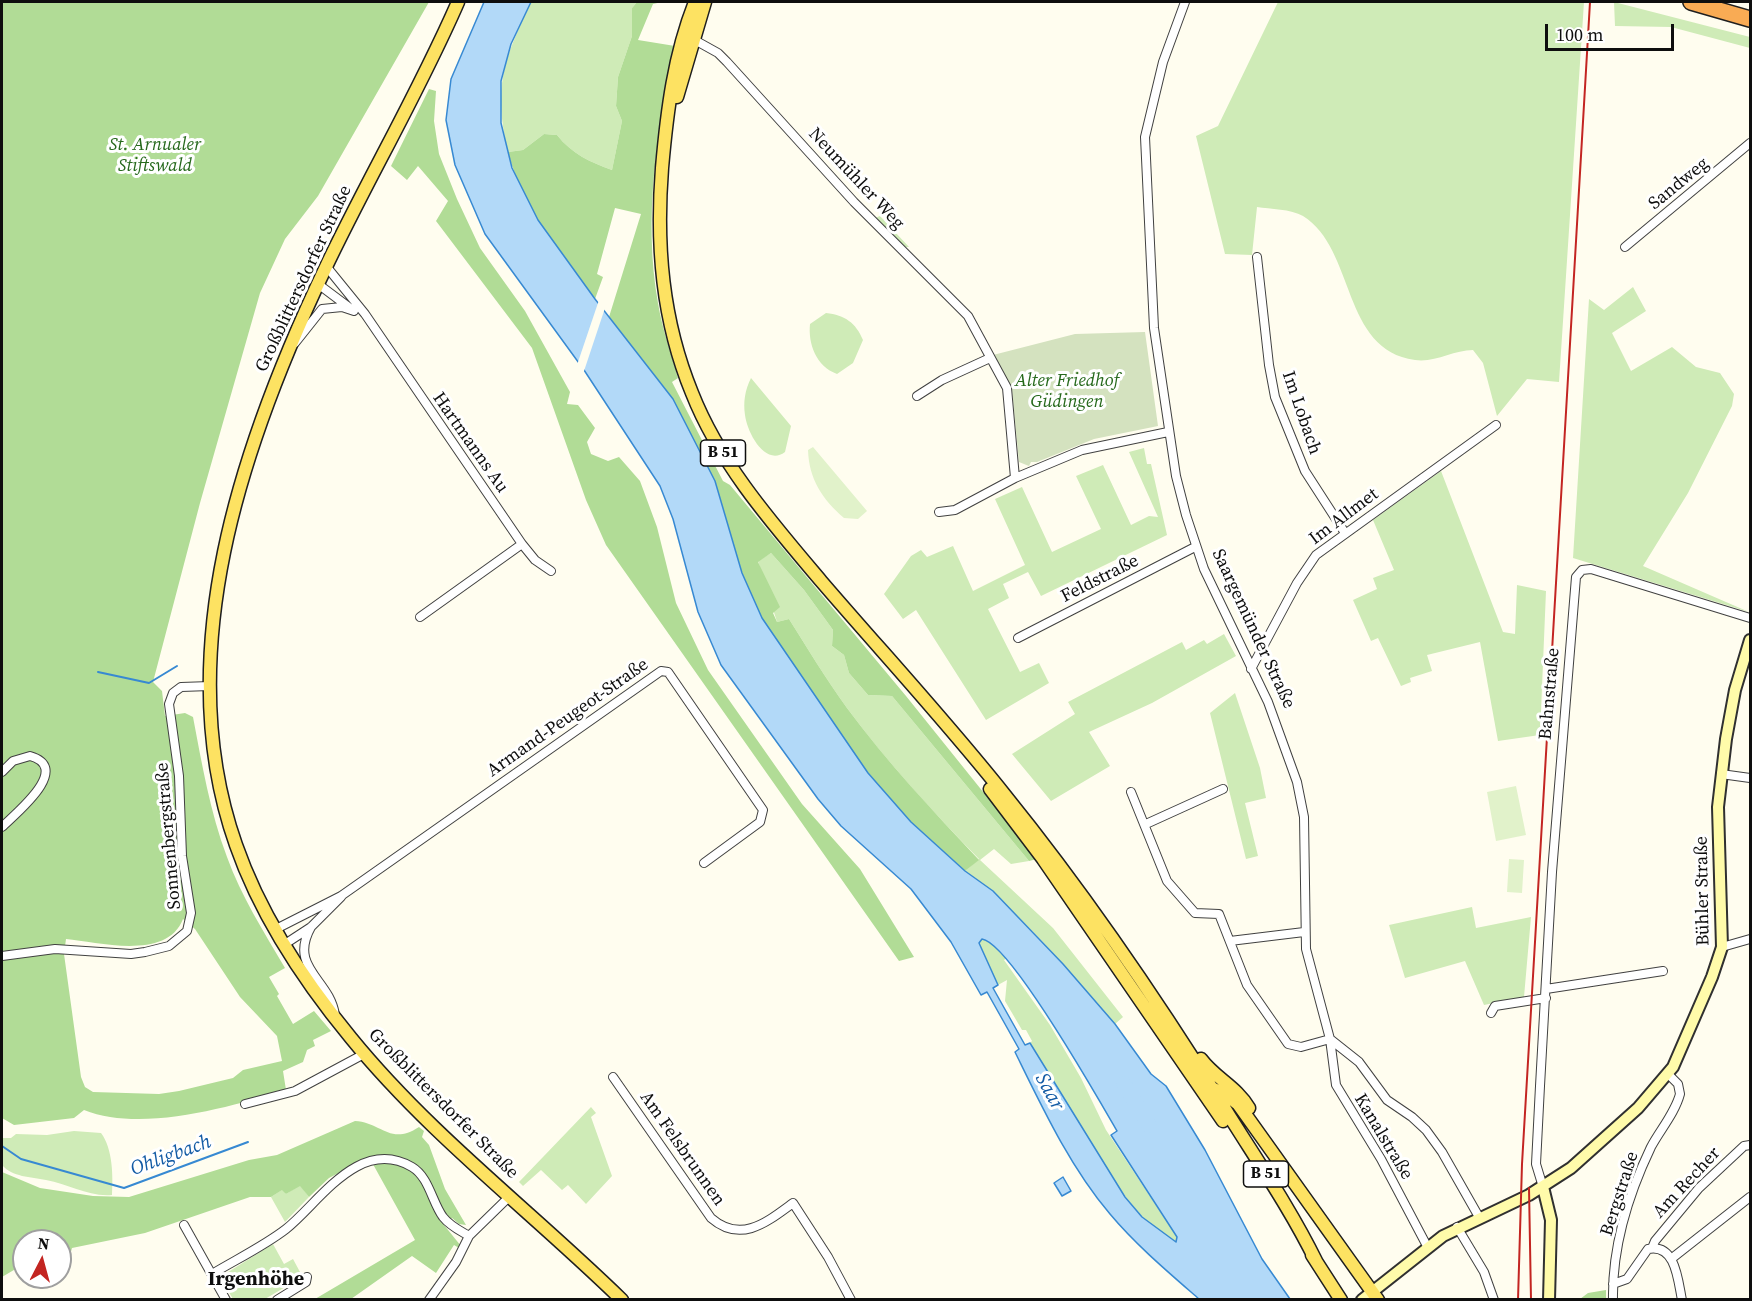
<!DOCTYPE html>
<meta charset="utf-8">
<style>
body{margin:0}
#map{position:relative;width:1752px;height:1301px;overflow:hidden;background:#fffdef;font-family:"Source Serif 4",serif}
canvas{display:block}
.frame{position:absolute;inset:0;border:3px solid #0e0e0e;pointer-events:none}
.north{position:absolute;left:12px;top:1229px;width:60px;height:60px;box-sizing:border-box;background:#fff;border:2px solid #9f9f9f;border-radius:50%;rotate:6deg;font-size:16px;font-weight:700;line-height:24px;text-align:center;color:#0e0e0e}
.north::after{content:'';display:block;margin:auto;width:21px;height:27px;background:#c32521;clip-path:polygon(50% 0,100% 100%,50% 72%,0 100%)}
.scale{position:absolute;left:1545px;top:24px;width:129px;height:27px;box-sizing:border-box;border:3px solid #0e0e0e;border-top:0;padding-left:8px;font-size:18px;line-height:21px;white-space:nowrap;color:#0e0e0e;-webkit-text-stroke:4px #fff;paint-order:stroke}
</style>
<div id="map">
<canvas width="1752" height="1301"></canvas>
<div class="frame"></div>
<div class="north">N</div>
<div class="scale">100 m</div>
</div>
<script>
const g = document.querySelector('canvas').getContext('2d');
g.lineJoin = 'round';
function fillPath(path, color) { g.fillStyle = color; g.fill(path, 'evenodd'); }
function stroke(path, color, width, dash) { g.strokeStyle = color; g.lineWidth = width; g.lineCap = dash ? 'butt' : 'round'; g.setLineDash(dash || []); g.stroke(path); }
function label(font, color, halo, rows, align = 'center') {
  g.font = font + ' "Source Serif 4",serif'; g.lineWidth = 6; g.setLineDash([]); g.textBaseline = 'middle'; g.strokeStyle = halo; g.fillStyle = color; for (const [text, x, y, turn = 0] of rows) {
    g.save(); g.translate(x, y); g.rotate((+turn || 0) * Math.PI / 180); g.textAlign = isNaN(turn) ? turn : align; if (halo) g.strokeText(text, 0, 0); g.fillText(text, 0, 0); g.restore();
  }
}
fillPath(new Path2D(`
 M531 2H637L632 8V36L618 77 616 106 622 121 612 170C590 162 572 154 557 135L544 134 523 150 508 152C493 87 503 61 531 2Z
 M1278 2H1584L1559 382 1527 379 1497 416 1483 363 1473 350C1453 350 1435 363 1415 360 1341 350 1356 249 1303 216 1291 209 1270 209 1257 207L1252 255 1225 254 1196 136 1218 126Z
 M1614 2 1750 37V48L1671 27 1615 26Z
 M880 216 909 247H904L875 218Z
 M1633 287 1646 311 1612 333 1631 371 1672 347 1696 367 1720 373 1734 394 1732 406 1688 493 1643 566 1749 612 1573 558 1589 299 1604 310Z
 M826 313C845 315 856 323 863 340L853 363 837 374C816 366 808 344 810 324Z
 M751 378 791 426 785 452C765 467 747 432 745 415 743 402 745 390 751 378Z
 M1144 448 1147 464H1151L1167 535 1041 596 1028 572 1003 584 1009 598 988 609 1020 672 1039 663 1049 683 986 720 916 610 903 619 884 594 911 556 921 550 927 557 953 546 973 591 1025 565 995 499 1022 487 1052 552 1101 529 1076 476 1103 465 1131 525 1149 516 1158 517 1129 452Z
 M1441 471 1503 632 1515 634 1517 585 1546 591 1540 735 1498 741 1480 642 1427 655 1432 671 1410 678 1411 682 1401 686 1378 638 1371 641 1353 600 1377 589 1373 578 1394 570 1373 520Z
 M771 553 804 590 833 630 832 646 844 655 849 673 868 695 892 696 1029 861 1011 864 994 849 980 860 1053 928 1123 1017 1115 1024C1068 970 1022 913 965 871L979 859C932 811 887 762 847 708 826 679 808 649 789 619L777 622 758 561Z
 M1224 634 1236 656 1152 703 1089 732 1110 766 1051 801 1012 754 1075 714 1068 702 1182 642 1186 650 1204 640 1207 644Z
 M1235 693 1260 768 1266 798 1245 803 1258 856 1246 859 1210 713Z
 M1472 907 1476 928 1531 917 1524 997 1484 1005 1465 961 1405 978 1389 925Z
 M982 939 987 940 1007 958 1004 960 1050 1025 1081 1078 1106 1130 1177 1237 1176 1242C1131 1229 1056 1086 1030 1043L1032 1041 1026 1030H1022L1005 1001 1007 980 998 985 979 943Z
 M591 1107 596 1113 591 1117 612 1176 586 1204 568 1185 562 1190 541 1170 523 1186 519 1182Z
 M74 1131 101 1133C113 1149 113 1176 112 1195 88 1197 69 1184 46 1180 31 1177 12 1177 2 1165V1138H11L16 1134 47 1135Z
 M300 1185 309 1197 285 1222 271 1197 283 1189 286 1194Z
 M273 1244 284 1264 293 1259 300 1272 290 1278 292 1283 265 1299H233L225 1286V1274Z`), '#cfebb7');
fillPath(new Path2D(`
 M2 2H429L318 196 285 239 260 293 200 503 153 682 162 691 165 716 185 713 193 717C202 764 210 812 227 857 241 896 264 932 285 968L269 977 279 994 277 996 293 1024 314 1011 331 1031 313 1040 315 1046 307 1050 303 1062 283 1071 286 1090C229 1107 142 1133 84 1110L74 1118 14 1125 2 1118ZM183 919 195 929 240 997 277 1036 282 1061 243 1070 233 1078 179 1091 159 1094 93 1092 85 1087 81 1077 64 954 66 939C98 942 167 961 183 919Z
 M637 2H662L653 4 638 40 675 46C657 130 643 218 658 303 662 328 671 353 678 378L672 382 723 481 730 485 906 696 1037 859 1029 861 892 696 868 695 849 673 844 655 832 646 833 630 804 590 771 553 758 562 780 607 773 613 777 622 789 619C808 649 826 679 847 708 887 762 933 811 979 860L965 871 911 822 868 773 771 634 755 606 742 573 715 481 673 399 609 317 641 214 615 208 597 274 603 277 595 299C561 253 523 209 508 152L523 150 544 134 557 135C572 154 590 162 612 170L622 121 616 106 618 77 632 36V8Z
 M429 89 436 91 434 121 439 154 457 199 480 248 525 311 570 392 567 404 578 405 595 428 587 442 591 454 608 461 619 457 640 481 657 527 676 603 708 670 802 804 860 869 914 957 899 961 606 545 586 500 532 348 436 221 448 201 418 166 407 180 391 166Z
 M355 1121C381 1122 390 1146 419 1127L424 1131 422 1137 429 1145 445 1189 466 1225 459 1224 452 1218 444 1225 461 1246 459 1248 454 1245 436 1273 412 1256 351 1299H315L415 1240 369 1157 329 1178 309 1197 300 1186 286 1194 282 1190 271 1197H250L145 1233 72 1248 70 1255 60 1256V1241H24V1264L2 1277V1172L40 1188 93 1196 129 1197 249 1160 277 1155Z
 M1606 1290V1299H1580L1588 1293Z`), '#b1dc96');
fillPath(new Path2D(`
 M1145 332 1158 426 1094 439 1037 462H1031L1029 466 1019 462 1012 390 993 355 1075 334Z`), '#d4e2bf');
fillPath(new Path2D(`
 M813 447 867 511 858 519 844 518C822 499 809 479 808 450Z
 M1516 786 1526 835 1496 841 1487 792Z
 M1509 859 1524 860 1522 893 1507 892Z`), '#e1f2ca');
const water = new Path2D(`
 M484 2H531L511 44 501 81V123L512 168 538 220 595 299 673 399 715 481 742 573 762 618 868 773 911 822 965 871 993 891 1063 964 1115 1024 1151 1074 1166 1086 1205 1150 1262 1259 1290 1299H1199C1168 1272 1136 1245 1110 1214 1070 1167 1042 1107 1015 1052L1019 1049 987 992 981 995 951 942 911 889 841 826 818 799 721 665 698 612 673 519 660 486 584 370 485 234 455 165 446 120 451 79ZM982 939C1010 943 1099 1100 1117 1131L1111 1135 1177 1237 1176 1242 1142 1217 1125 1197 1030 1043 1025 1045 993 988 998 985 979 943Z
 M1063 1177 1071 1191 1062 1196 1054 1183Z`);
fillPath(water, '#b2d9f8');
stroke(water, '#3789d2', 1.5);
fillPath(new Path2D(`
 M599 300 605 308 583 374 577 365Z`), '#fffdef');
stroke(new Path2D(`
 M98 672 149 683 177 666
 M2 1146 21 1159 124 1188 248 1142`), '#3789d2', 2);
stroke(new Path2D(`
 M1124 1084 1149 1125`), '#b2d9f8', 15);
const street = new Path2D(`
 M1185 2 1163 62 1145 137 1154 328 1176 476 1186 515 1204 569 1268 702 1297 782 1304 817 1306 949 1330 1039 1336 1085 1381 1159 1427 1246
 M691 38 718 53 727 62 854 202 968 316 1007 388 1015 478
 M1625 247 1750 143
 M1257 257 1269 365 1275 397 1305 471 1345 533
 M326 266 365 314 522 544 535 560 551 571
 M318 284 350 308
 M295 343 322 309 342 307 354 311
 M917 396 942 380 990 358
 M939 512 955 510 1015 478 1082 450 1168 432
 M420 617 522 544
 M1018 638 1195 547
 M1251 669 1297 583 1316 555 1496 425
 M2 772 13 761 30 756C73 768 15 814 2 827
 M1721 774 1750 778
 M1131 792 1167 881 1195 913 1219 914 1247 985 1288 1044 1301 1047 1330 1039
 M1146 824 1223 789
 M311 927C288 968 330 979 335 1015
 M276 929 341 896 661 671 668 672 763 810 760 822 704 863
 M1230 941 1304 932
 M285 944 311 927 341 897
 M1722 947 1750 939
 M2 956 55 949 131 954 145 952 169 946 187 931 191 913 182 856 179 776 169 704 173 693 181 687 210 686
 M1546 989 1663 971
 M1491 1013 1495 1006 1546 998
 M1330 1039 1359 1062 1387 1100 1412 1117 1426 1130 1442 1152 1479 1217
 M613 1077 711 1218C741 1244 767 1222 793 1203L828 1257 851 1300
 M245 1104 295 1091 364 1054
 M1543 1187 1536 1164 1540 1086 1552 872 1576 577 1582 570 1591 569 1750 618
 M184 1225 226 1300
 M1457 1227 1484 1272 1494 1300
 M1652 1248 1655 1241 1699 1188 1744 1146 1750 1145
 M1671 1259 1750 1197
 M212 1274C237 1259 264 1246 286 1229 319 1203 359 1136 412 1167 429 1177 432 1202 443 1217 450 1226 459 1230 469 1236
 M1613 1284 1627 1279 1648 1249C1676 1243 1678 1281 1682 1300
 M277 1300 306 1282 307 1277
 M429 1300 456 1262 469 1236 510 1196
 M1613 1300C1612 1248 1629 1193 1651 1147 1660 1130 1675 1113 1680 1094L1678 1084 1668 1074`);
const secondary = new Path2D(`
 M1543 1187 1551 1220 1549 1300
 M1362 1300 1443 1236 1529 1195 1571 1168 1638 1108 1673 1067 1712 977 1722 947 1718 807 1726 739 1735 690 1750 640`);
const primary = new Path2D(`
 M458 2C418 94 367 180 324 271 242 444 169 655 236 845 260 914 304 981 351 1038 430 1135 532 1212 622 1300
 M695 2C674 55 667 111 662 168 656 245 662 320 692 393 720 464 772 523 821 581 882 652 946 721 1004 794 1085 894 1157 1000 1225 1109 1256 1159 1290 1208 1316 1261
 M677 97 705 2
 M990 789 1043 859 1223 1121
 M1201 1059C1215 1078 1237 1087 1249 1108
 M1212 1088 1228 1096 1238 1104 1378 1300
 M1312 1255 1341 1300`);
const highway = new Path2D(`
 M1691 2 1750 19`);
stroke(street, '#414141', 10);
stroke(secondary, '#303030', 14);
stroke(primary, '#1f1f1f', 15);
stroke(highway, '#1f1f1f', 18);
stroke(street, '#fff', 8);
stroke(secondary, '#fffbaa', 10);
stroke(primary, '#fde262', 12);
stroke(highway, '#f9ab54', 15);
stroke(new Path2D(`
 M1529 1188 1531 1300
 M1518 1300 1522 1164 1590 2`), '#c32521', 2);
for (const [x, y, w] of [
 [723,453,45],
 [1266,1174,45]
]) { const box = new Path2D(); box.roundRect(x - w / 2, y - 13, w, 26, 4.5); g.fillStyle = '#fff'; g.fill(box); stroke(box, '#0e0e0e', 1.5); }
label('bold 16px', '#0e0e0e', null, [
 ["B 51",723,453],
 ["B 51",1266,1174]
]);
label('italic 18px', '#26691c', '#fff', [
 ["St. Arnualer",155,145],
 ["Stiftswald",155,166],
 ["Alter Friedhof",1067,381],
 ["Güdingen",1067,402]
]);
label('18px', '#0e0e0e', '#fff', [
 ["Neumühler Weg",856,179,47],
 ["Sandweg",1679,184,-39],
 ["Großblittersdorfer Straße",304,279,-65],
 ["Im Lobach",1301,413,71],
 ["Hartmanns Au",470,443,55],
 ["Im Allmet",1344,517,-37],
 ["Feldstraße",1100,579,-27],
 ["Saargemünder Straße",1253,629,65],
 ["Bahnstraße",1550,694,-85],
 ["Armand-Peugeot-Straße",568,718,-35],
 ["Sonnenbergstraße",169,836,-95],
 ["Bühler Straße",1703,891,-91],
 ["Großblittersdorfer Straße",443,1104,45],
 ["Kanalstraße",1383,1137,59],
 ["Am Felsbrunnen",682,1149,55],
 ["Am Recher",1687,1183,-47],
 ["Bergstraße",1620,1194,-72]
]);
label('italic 20px', '#135ba5', '#fff', [
 ["Saar",1049,1092,61],
 ["Ohligbach",171,1156,-20]
]);
label('bold 20px', '#0e0e0e', '#fff', [
 ["Irgenhöhe",256,1280]
]);
</script>
